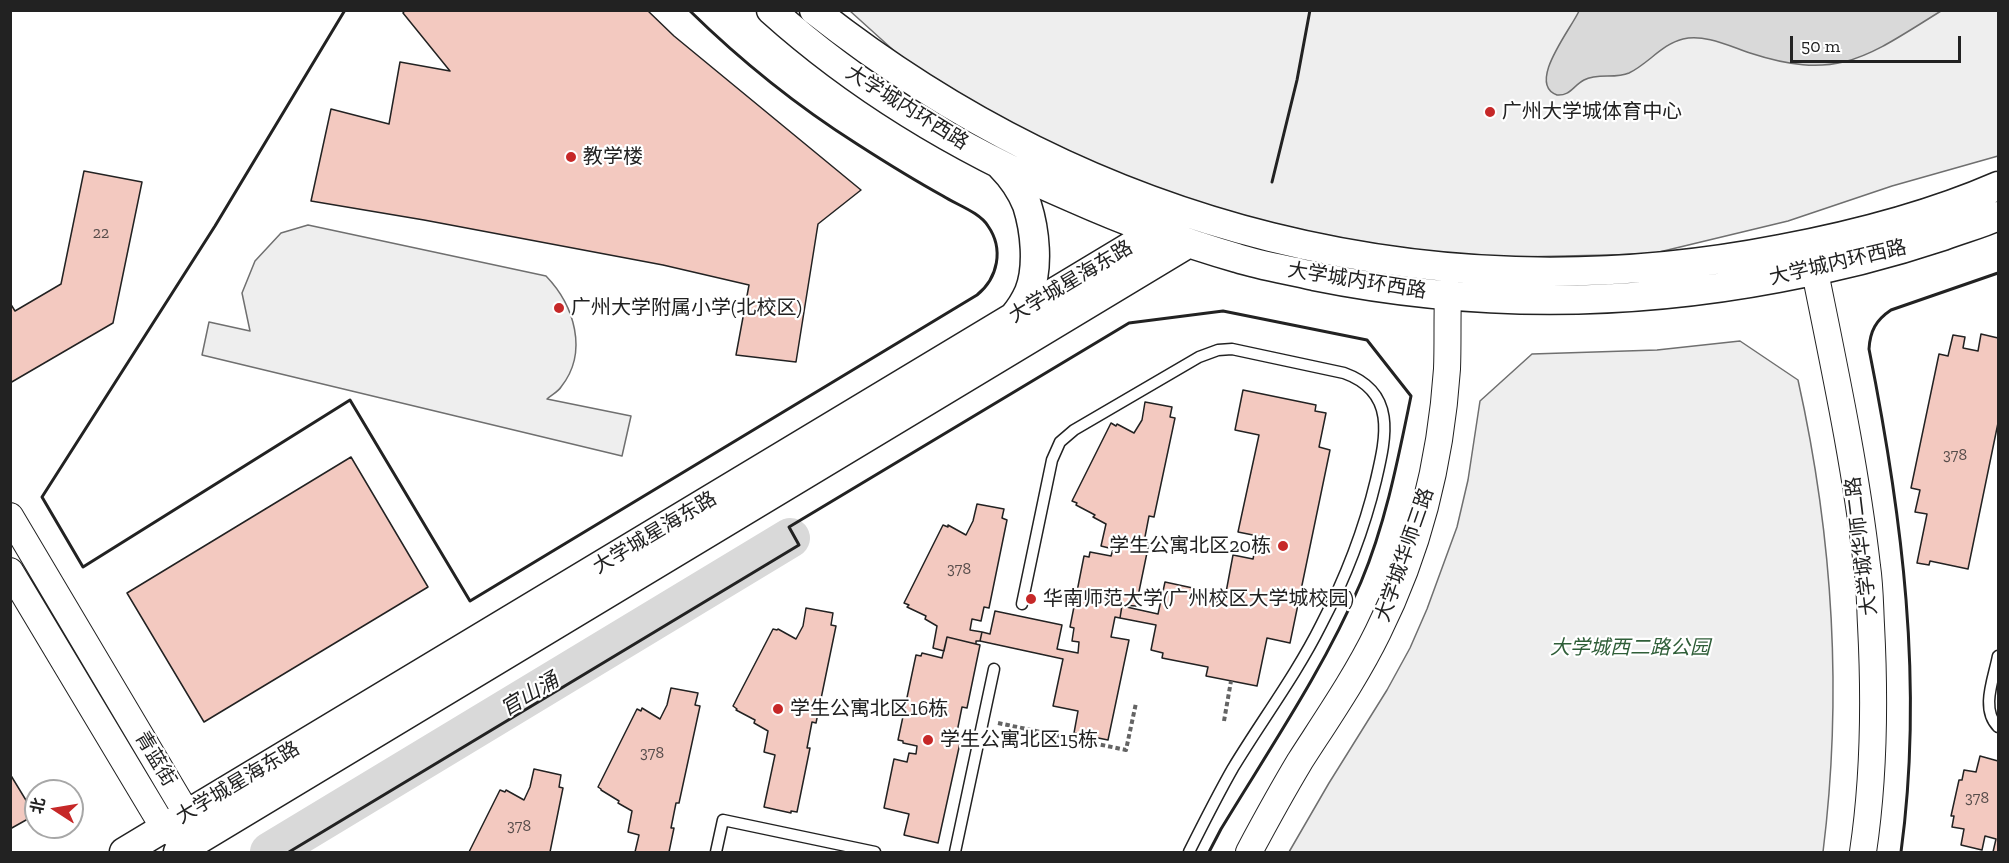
<!DOCTYPE html>
<meta charset="utf-8">
<style>
body{margin:0}
#map{position:relative;width:2009px;height:863px;overflow:hidden;background:#fff;font-family:"Zilla Slab","Noto Sans SC",serif}
canvas{display:block}
.frame{position:absolute;inset:0;border:12px solid #222;pointer-events:none}
.north{position:absolute;left:24px;top:779px;width:60px;height:60px;box-sizing:border-box;background:#fff;border:2px solid #a7a7a7;border-radius:50%;rotate:282deg;font-size:16px;font-weight:700;line-height:24px;text-align:center;color:#222}
.north::after{content:'';display:block;margin:auto;width:21px;height:27px;background:#c62828;clip-path:polygon(50% 0,100% 100%,50% 72%,0 100%)}
.scale{position:absolute;left:1790px;top:36px;width:171px;height:27px;box-sizing:border-box;border:3px solid #222;border-top:0;padding-left:8px;font-size:18px;line-height:21px;white-space:nowrap;color:#222;-webkit-text-stroke:4px #fff;paint-order:stroke}
</style>
<div id="map">
<canvas width="2009" height="863"></canvas>
<div class="frame"></div>
<div class="north">北</div>
<div class="scale">50 m</div>
</div>
<script>
const g = document.querySelector('canvas').getContext('2d');
g.lineJoin = 'round';
function fillPath(path, color) { g.fillStyle = color; g.fill(path, 'evenodd'); }
function stroke(path, color, width, dash) { g.strokeStyle = color; g.lineWidth = width; g.lineCap = dash ? 'butt' : 'round'; g.setLineDash(dash || []); g.stroke(path); }
function label(font, color, halo, rows, align = 'center') {
  g.font = font + ' "Zilla Slab","Noto Sans SC",serif'; g.lineWidth = 4.5; g.setLineDash([]); g.textBaseline = 'middle'; g.strokeStyle = halo; g.fillStyle = color; for (const [text, x, y, turn = 0] of rows) {
    g.save(); g.translate(x, y); g.rotate((+turn || 0) * Math.PI / 180); g.textAlign = isNaN(turn) ? turn : align; if (halo) g.strokeText(text, 0, 0); g.fillText(text, 0, 0); g.restore();
  }
}
const green = new Path2D(`
 M850 11H1998V156L1892 186 1788 221 1651 254 1434 259 1271 230 1058 162 912 67Z
 M308 225 546 276C574 305 589 352 561 387 558 392 551 395 547 399L631 416 622 456 202 355 209 322 250 331 242 293 255 261 281 233Z
 M1740 341 1798 380C1833 537 1843 692 1823 852H1289L1329 783 1387 690 1410 648 1427 609 1457 527 1468 480 1480 401 1532 354 1657 350Z`);
fillPath(green, '#eee');
stroke(green, '#6f6f6f', 1.5);
const water = new Path2D(`
 M1579 11V10L1941 11C1868 56 1839 82 1750 53 1729 46 1705 34 1683 39 1662 44 1648 64 1629 73 1615 79 1598 73 1584 80 1573 86 1570 96 1557 95 1526 84 1571 29 1579 11Z`);
fillPath(water, '#d9d9d9');
stroke(water, '#6f6f6f', 1.5);
stroke(new Path2D(`
 M270 852 790 538`), '#d9d9d9', 40);
const building = new Path2D(`
 M405 10H647L674 36 861 190 818 224 796 362 736 355 749 285 663 265 424 220 311 201 331 109 389 124 400 62 450 71 403 13Z
 M84 171 142 182 113 323 10 383V303L15 311 61 284Z
 M1981 334 1998 338V423L1968 569 1930 561 1929 565 1917 563 1927 514 1915 512 1920 490 1911 488 1939 354 1948 356 1953 335 1965 337 1963 348 1978 351Z
 M1243 390 1316 405 1315 411 1326 413 1319 447 1330 450 1290 643 1267 638 1257 686 1206 676 1208 667 1162 658 1163 653 1151 650 1156 625 1120 618 1122 606 1158 614 1165 582 1216 593 1214 601 1224 603 1233 555 1253 559 1258 536 1238 532 1259 435 1235 430Z
 M1145 402 1172 407 1170 417 1175 418 1154 517 1149 516 1144 542 1149 543 1136 606 1122 605 1120 618 1115 617 1111 637 1129 640 1108 740 1074 733 1078 711 1053 706 1063 659 980 641 982 632 990 634 995 611 1062 625 1057 649 1078 653 1079 642 1072 641 1074 628 1070 627 1084 556 1089 557 1090 552 1111 556 1113 549 1101 546 1106 524 1093 517 1095 515 1076 505 1077 503 1072 501 1111 423 1116 426 1117 424 1134 433 1142 420Z
 M351 457 428 587 204 722 127 593Z
 M977 504 1004 509 1002 518 1007 520 989 608 984 607 981 621 972 619 970 630 982 632 980 641H976V644L947 637 944 651 933 648 937 626 925 619 926 616 907 607 909 605 904 603 943 525 948 527V525L966 535 973 521Z
 M806 608 833 613 831 625 836 626 816 723 812 722 807 748H810L797 812 791 811V813L764 807 775 755 764 752 768 731 754 723 755 720 736 710 737 709 733 706 773 629 777 630 778 629 796 639 803 626Z
 M947 637 980 645 967 708 962 707 955 742 960 743 938 843 904 835 909 814 884 808 894 759 907 762 909 753 916 754 917 746 903 743V741L898 740 916 655 921 656 922 653 942 658Z
 M671 688 698 693 695 705 700 706 679 803H676L671 828H674L669 852H635L639 835 628 832 632 811 618 803 619 801 601 790V789L598 787 637 709 641 711 642 708 660 719 667 705Z
 M1980 756 1998 761V852H1993L1996 839 1985 836 1982 850 1961 845 1964 829 1952 827 1954 816H1951L1959 780H1962L1964 770 1976 772Z
 M534 769 561 775 559 787 563 788 550 852H469L500 790 505 792 506 790 524 800 530 787Z
 M10 774 35 815 10 829Z`);
fillPath(building, '#f3c9c0');
stroke(building, '#222', 1.5);
const service = new Path2D(`
 M1022 604 1052 460 1060 442 1074 430 1199 357 1218 350 1232 349 1344 373C1397 392 1386 437 1376 480 1364 530 1345 579 1321 625 1296 675 1262 720 1233 768 1217 796 1203 824 1189 852
 M1998 656C1994 678 1980 709 1998 727
 M716 852 723 820 875 852
 M955 852 994 669`);
const tertiary = new Path2D(`
 M1811 252C1832 357 1855 461 1867 566 1870 586 1870 606 1871 625 1875 701 1874 778 1863 852
 M10 516 187 814 189 833
 M10 571 164 828 180 838
 M1249 852C1265 822 1282 791 1300 761 1327 719 1356 677 1378 632 1419 550 1441 459 1447 369 1448 344 1447 320 1448 295`);
const secondary = new Path2D(`
 M771 10C859 89 963 151 1071 197 1125 221 1181 242 1237 258 1262 266 1289 270 1314 276 1467 307 1625 307 1778 278 1834 268 1889 254 1943 236 1961 229 1981 224 1998 216
 M814 10C1092 229 1432 317 1781 249 1855 235 1929 216 1998 186
 M1001 166C1012 177 1021 190 1027 205 1035 230 1039 267 1029 292 1025 301 1020 309 1014 316
 M124 852 1166 225
 M178 852 1189 243`);
stroke(service, '#222', 13);
stroke(tertiary, '#222', 28);
stroke(secondary, '#222', 31);
stroke(new Path2D(`
 M1224 721 1231 681
 M998 723 1126 750 1136 703`), '#646464', 4, [4.5, 3]);
stroke(service, '#fff', 10);
stroke(tertiary, '#fff', 26);
stroke(secondary, '#fff', 28);
stroke(new Path2D(`
 M345 10 215 226 42 497 83 567 350 400 470 601 977 295C998 278 1004 249 988 226 979 212 957 205 943 196 914 180 885 162 857 144 797 106 740 60 689 10
 M1272 182 1297 80 1310 10
 M289 852 799 545 789 527 1129 323 1223 311 1367 340 1411 396C1398 459 1386 522 1361 582 1324 669 1270 748 1221 829L1209 852
 M1901 852C1924 683 1902 515 1869 349 1870 331 1876 320 1891 310L1998 273`), '#222', 3);
for (const [x, y, r, color] of [
 [1490,112,6,"#c62828"],
 [571,157,6,"#c62828"],
 [559,308,6,"#c62828"],
 [1283,546,6,"#c62828"],
 [1031,599,6,"#c62828"],
 [778,709,6,"#c62828"],
 [928,740,6,"#c62828"]
]) { const dot = new Path2D(); dot.arc(x, y, r, 0, 2 * Math.PI); g.fillStyle = color; g.fill(dot); stroke(dot, '#fff', 2); }
label('16px', '#564c4a', null, [
 ["22",101,233],
 ["378",1955,455],
 ["378",959,569],
 ["378",652,753],
 ["378",1977,798],
 ["378",519,826]
]);
label('20px', '#222', '#fff', [
 ["大学城内环西路",907,108,32],
 ["大学城内环西路",1838,263,-13],
 ["大学城内环西路",1357,281,9],
 ["大学城星海东路",1071,282,-31],
 ["大学城星海东路",655,533,-31],
 ["大学城华师二路",1862,546,-97],
 ["大学城华师三路",1405,555,-71],
 ["青蓝街",155,759,59],
 ["大学城星海东路",238,783,-31]
]);
label('20px', '#222', '#fff', [
 ["广州大学城体育中心",1502,112],
 ["教学楼",583,157],
 ["广州大学附属小学(北校区)",571,308],
 ["学生公寓北区20栋",1271,546,"right"],
 ["华南师范大学(广州校区大学城校园)",1043,599],
 ["学生公寓北区16栋",790,709],
 ["学生公寓北区15栋",940,740]
], 'left');
label('italic 20px', '#2f5e38', '#fff', [
 ["大学城西二路公园",1630,648]
]);
label('italic 21px', '#222', '#fff', [
 ["官山涌",530,695,-31]
]);
</script>
